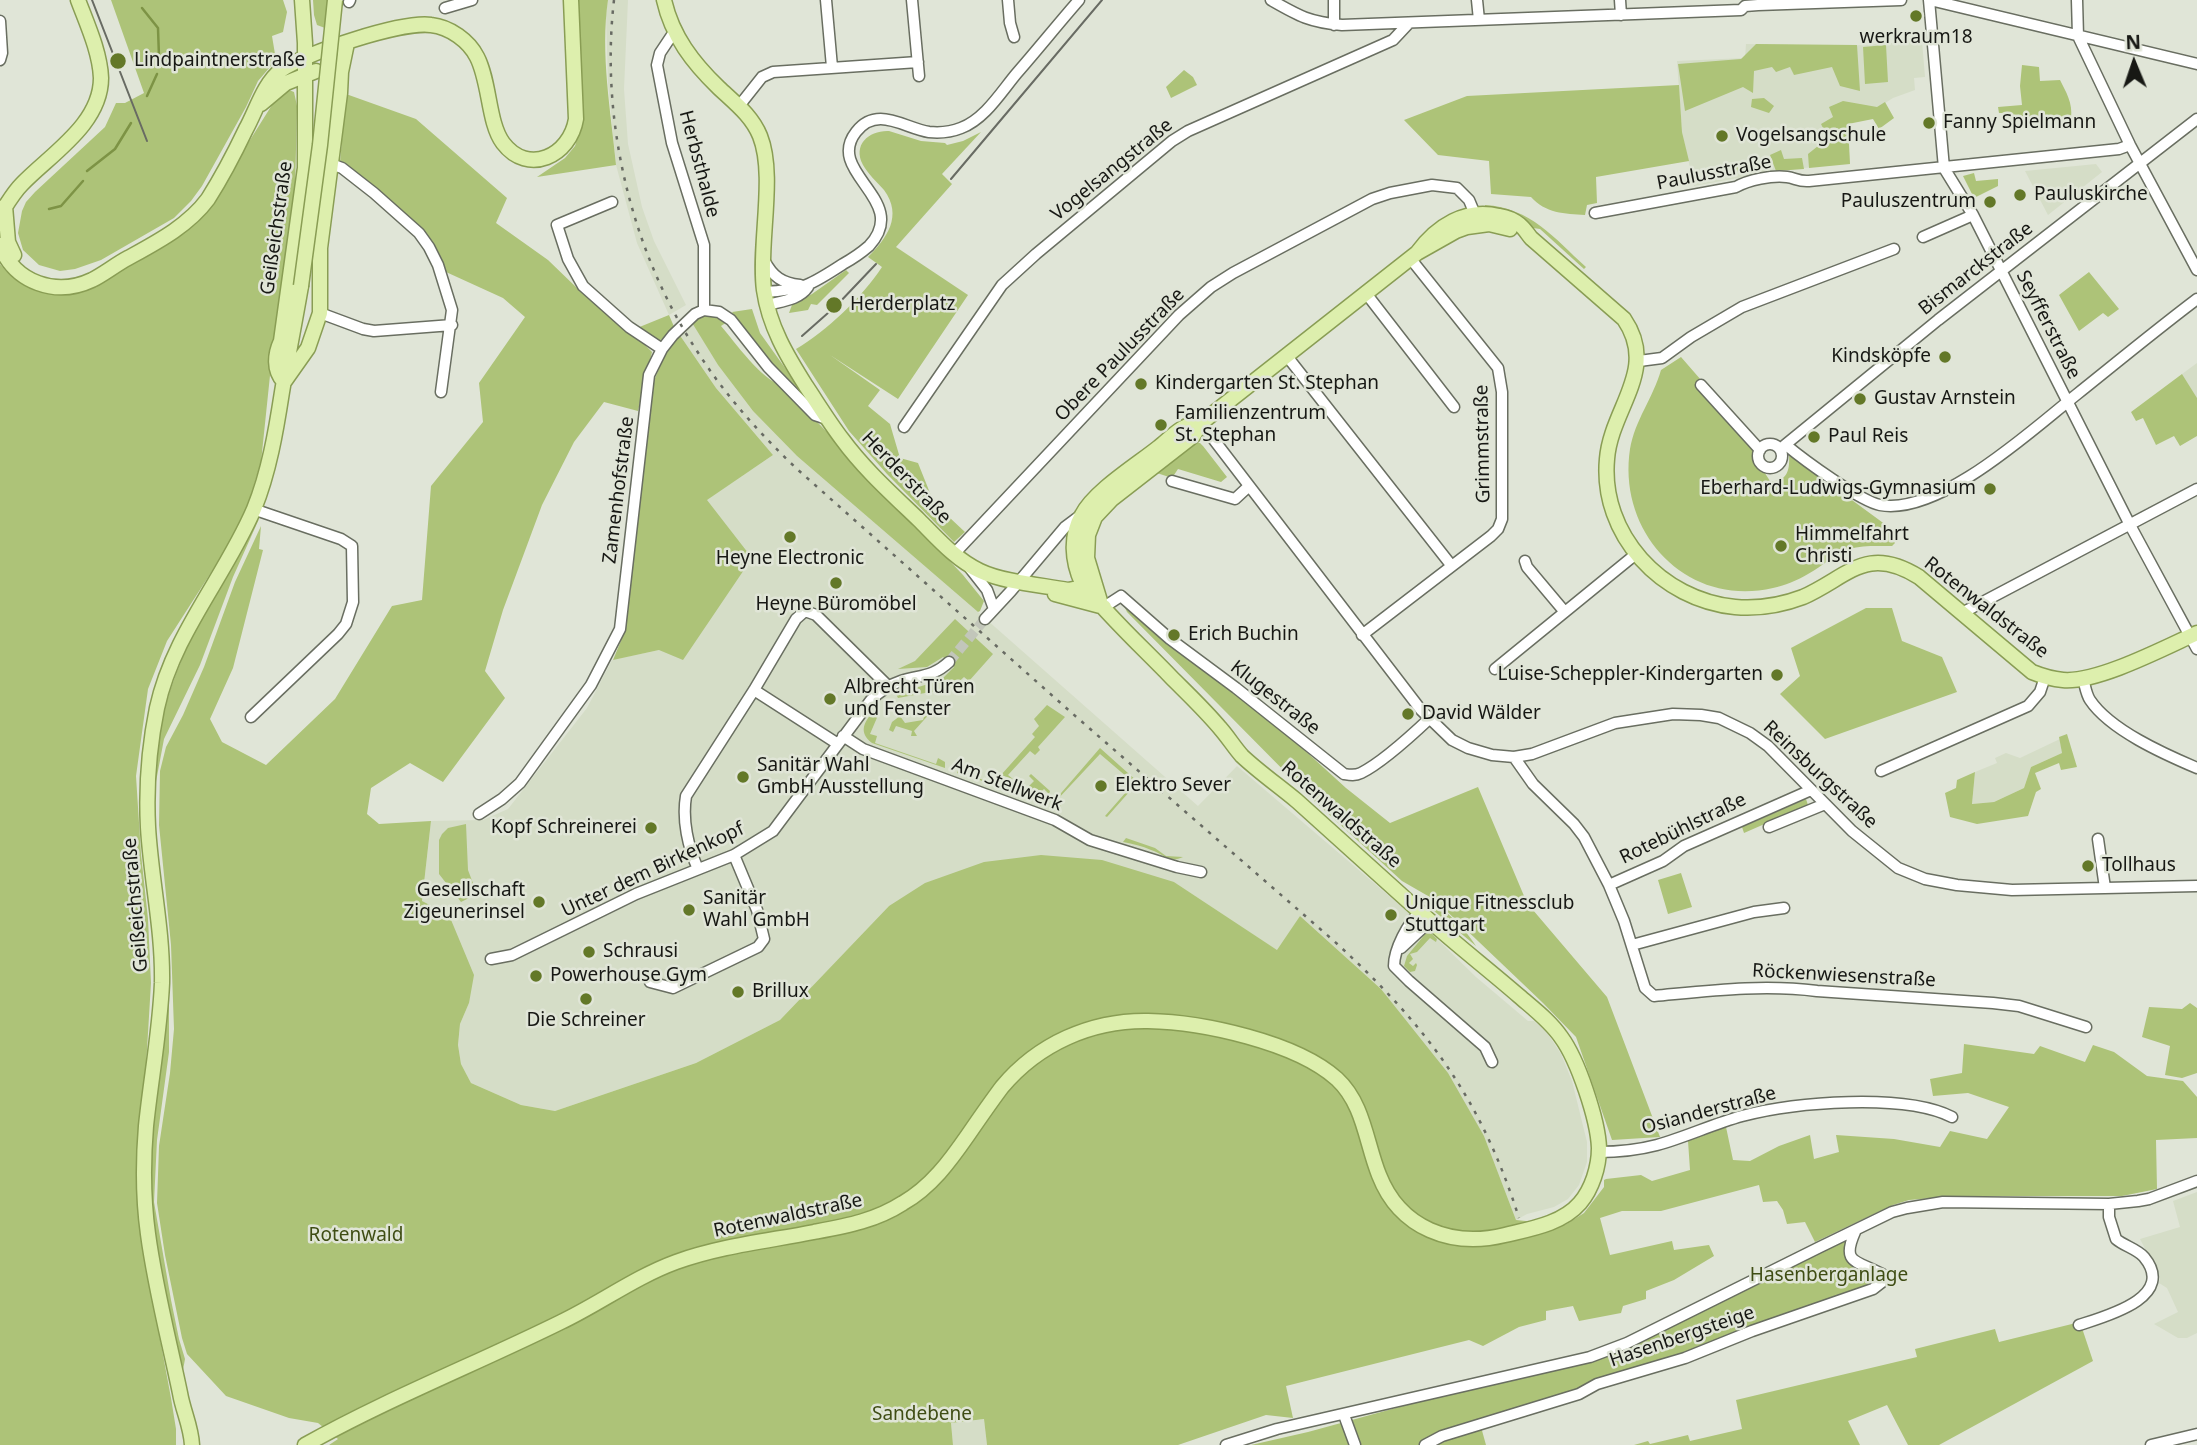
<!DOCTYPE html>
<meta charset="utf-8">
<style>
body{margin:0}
#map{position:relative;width:2197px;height:1445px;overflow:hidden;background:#e0e5d7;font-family:"Noto Sans",sans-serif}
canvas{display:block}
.north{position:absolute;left:2099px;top:28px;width:70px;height:70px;-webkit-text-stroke:5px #e0e5d7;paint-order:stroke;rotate:358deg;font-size:19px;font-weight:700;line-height:28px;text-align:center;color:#171814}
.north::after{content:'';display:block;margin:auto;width:24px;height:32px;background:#171814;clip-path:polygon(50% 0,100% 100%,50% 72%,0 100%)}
</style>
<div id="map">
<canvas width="2197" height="1445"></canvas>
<div class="north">N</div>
</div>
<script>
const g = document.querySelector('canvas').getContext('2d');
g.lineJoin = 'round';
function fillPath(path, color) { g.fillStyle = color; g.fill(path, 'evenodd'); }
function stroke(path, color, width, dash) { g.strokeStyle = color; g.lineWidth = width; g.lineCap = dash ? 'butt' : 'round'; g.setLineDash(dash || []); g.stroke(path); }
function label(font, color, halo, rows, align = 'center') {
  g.font = font + ' "Noto Sans",sans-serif'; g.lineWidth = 5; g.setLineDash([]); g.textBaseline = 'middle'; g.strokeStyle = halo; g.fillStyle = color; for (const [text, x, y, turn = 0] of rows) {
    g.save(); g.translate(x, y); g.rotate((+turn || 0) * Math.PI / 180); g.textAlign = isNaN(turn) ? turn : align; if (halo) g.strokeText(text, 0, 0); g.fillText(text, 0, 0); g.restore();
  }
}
fillPath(new Path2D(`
 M608 0H628L624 89 628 144 642 207 654 241 686 305 669 315 637 243 616 165 608 83 606 15Z
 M1922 41 1925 77 1914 78 1915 90 1893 98 1877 108 1846 110 1850 163 1777 171 1694 186 1682 132 1677 61 1745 58 1746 44 1847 46Z
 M2096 164 2102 172 2048 215 2025 171Z
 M694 324 718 365 753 411 797 456 978 612 1198 806 1237 766 1429 930 1427 933 1432 934 1476 977 1521 1015 1528 1021H1534L1546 1031 1561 1054 1572 1081 1587 1142V1162L1579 1185 1568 1199 1554 1207 1527 1214 1516 1220 1484 1136 1381 989 1300 916 1278 951 1174 882 889 906 780 1020 696 1063 555 1111 521 1105 471 1083 461 1064 458 1045 460 1024 469 1003 422 901 431 821 483 820 508 809 587 708 612 660 659 650 706 500 773 455 716 388 679 334Z
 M2197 363V398L2182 374Z
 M2060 739 2062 753 2031 767 2024 788 1994 802 1972 804 1975 772 1997 763 1995 758 2006 753 2020 758Z
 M2197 1192V1333L2187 1338H2178L2154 1324 2178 1312 2167 1288 2159 1283 2160 1278 2140 1239 2180 1227 2173 1201Z
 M984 1419 987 1445H953L951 1423Z`), '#d5ddc7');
fillPath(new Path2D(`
 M111 0H283L287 12 283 32 272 36 276 60 258 81 246 107 202 186 191 201 174 218 101 260 75 269 60 271 39 265 23 250 18 233 22 211 26 202 35 192 105 127 116 103H125L144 93Z
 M313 0H328L325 28 317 25 314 15Z
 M576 0H608C600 54 611 111 616 165L537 177 565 158 575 146 584 117Z
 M1756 44 1857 45 1860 91 1840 86 1832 67 1794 75 1790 67 1776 72 1772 67 1754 71 1753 93 1743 87 1685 111 1678 64 1741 59Z
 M1886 45 1888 82 1865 84 1863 47Z
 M2022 65 2039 67 2040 81 2060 80C2066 92 2073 103 2071 118L2007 120 2006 113H1999L1998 107 2022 105 2020 86Z
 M1184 70 1193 77 1197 85 1171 98 1166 87Z
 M1679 85 1682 132 1689 161 1596 177 1597 203 1587 205 1585 215C1565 214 1545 213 1531 197L1491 194 1489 161 1438 155 1404 120 1467 96Z
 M289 90 294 92 297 106 295 192 274 337 261 462 247 508 230 543 167 641 148 689 136 776 141 854 148 919 151 983 146 1066 139 1120 140 1232 171 1398 176 1429V1445H0V264L7 272 46 292 157 249 228 175 277 97Z
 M346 94 416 119 507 198 496 223 548 260 577 288 635 335 652 352 638 411 604 402 574 442 542 505 503 610 485 671 505 698 443 782 410 763 371 788 367 814 379 824 431 821 422 901 449 915 474 975 469 1003 460 1024 458 1045 461 1064 471 1083 521 1105 555 1111 696 1063 780 1020 889 906 925 883 984 862 1041 855 1102 860 1174 882 1277 950 1300 916 1381 989 1448 1073 1484 1136 1516 1220 1565 1225 1584 1213 1604 1187V1180L1606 1179 1641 1175 1652 1181 1690 1170 1688 1141 1726 1127 1733 1160 1750 1161 1779 1146 1810 1135 1814 1159 1839 1152 1836 1135 1894 1139 1940 1147 1950 1131 1987 1139 2009 1107 1968 1093 1933 1096 1930 1079 1962 1073 1964 1044 2034 1054 2040 1046 2085 1062 2093 1045 2114 1052 2147 1076 2183 1081 2197 1097V1138L2156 1140 2157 1189 2122 1196H1956L1909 1200 1893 1205 1815 1242 1805 1222 1787 1224 1783 1210 1777 1201 1763 1202 1759 1185 1661 1211H1622L1600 1218 1610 1255 1672 1241 1674 1250 1709 1245 1714 1256 1674 1280 1646 1291V1299L1623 1306 1621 1313 1579 1321 1573 1306 1546 1311V1320L1519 1327 1483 1346 1469 1340 1286 1386 1293 1418 1266 1415 1178 1445H987L984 1419 951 1423 953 1445H329L338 1439 318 1423 289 1418 226 1396 187 1354 182 1338 165 1255 157 1203 159 1146 170 1073 174 1029 171 945 159 825 160 771 166 747 183 715 204 667 235 582 261 526 259 549 263 550 233 668 210 719 222 742 266 765 335 699 392 606 422 600 431 486 483 422 479 383 525 317 503 298 446 272 437 251 418 225 340 162Z
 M1764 98 1774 106 1769 113 1751 107 1752 99Z
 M1843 101 1877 107 1885 102 1894 118 1879 129 1873 119 1848 124 1850 164 1809 168 1808 154 1828 138 1821 124 1833 117 1829 107Z
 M889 131 921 141 945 143 947 145 963 141 981 132 942 174 952 184 896 247 968 295 898 399 830 355 880 390 868 406 890 424 900 458 918 463 934 503 965 532 954 542 887 474 849 431 796 349C827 331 862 297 882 267L868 257C887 238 903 216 884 190 877 182 868 174 863 165 852 144 870 130 889 131Z
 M1781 150 1784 159 1802 158 1804 169 1776 171 1770 155Z
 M1737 162 1767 164 1769 171 1768 173 1765 166 1734 172 1732 164Z
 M1974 173 1976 181 1998 179V186L1974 198 1963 176Z
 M1485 205C1531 208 1554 238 1586 267L1584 269 1540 229 1533 228 1510 212 1485 207Z
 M846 270 849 273 817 305 811 304 808 310 789 313 792 305 812 294Z
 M2089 272 2119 309 2108 317 2103 313 2079 331 2059 295Z
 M752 309 760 333 803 393 760 353 732 312Z
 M705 314 714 315 727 322 721 326C735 342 762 381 782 385L963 575 984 601 980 611 978 612 797 456 753 411 718 365 691 321Z
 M669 315 675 329 658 342 637 328Z
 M679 334 716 388 773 455 707 500 752 558 683 660 659 650 613 660 625 631 653 383 666 352Z
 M1681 357 1701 380 1697 386 1759 456 1761 467 1770 481C1788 482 1790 469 1789 454L1886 525 1895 543 1892 546C1877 546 1863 545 1849 549 1834 554 1822 567 1808 574 1798 580 1784 586 1773 588 1688 608 1617 534 1630 449 1635 420 1653 398 1661 370Z
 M2182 374 2197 398V436L2180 446 2174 436 2156 445 2143 418 2136 421 2131 412Z
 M1195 443H1200L1203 446 1227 477 1221 482 1178 469 1172 478 1157 473Z
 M259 519 233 577 200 665 164 739 155 787C153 687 208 607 255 523Z
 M1123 604 1189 660 1279 727 1346 788 1390 823 1478 787 1527 903 1607 997 1660 1137 1612 1140 1576 1037 1543 1003 1435 900 1402 881 1312 799 1127 612Z
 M1866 608H1892L1902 641 1942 657 1957 692 1825 739 1780 694 1800 676 1791 648Z
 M955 619 993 654 969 681 964 677 952 688 898 698 896 694 941 680 954 667 943 657 927 667 898 669 915 661Z
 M1047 705 1065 717 1038 747 1040 750 1035 755 1030 751 1008 775 1013 779 1001 775 1035 737 1032 734 1039 726 1034 719Z
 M934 709 938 712 936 714 932 711 914 731 917 736H911L912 731 896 726 893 732 889 730 892 722 900 716 905 723 923 720 924 717 926 716V711Z
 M874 711 879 713 870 734 877 736 875 743 936 764 938 758 945 762V768L872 743C858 732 864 722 874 711Z
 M2067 734 2077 767 2061 770 2059 763 2035 773 2041 789 2036 792 2028 816 1977 824 1950 817 1945 793 1956 788 1957 780 1975 772 1972 804 1994 802 2024 788 2031 767 2062 753 2059 737Z
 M1100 748 1138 782 1107 817 1105 816 1134 783 1100 754 1056 801 1061 806 1056 811 1049 807Z
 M964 767 968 768 967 774 989 782 992 777 1009 782 1005 788 957 773 959 768Z
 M1031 774 1050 791 1049 794 1044 789 1039 794 1044 799 1041 802 1016 792 1022 784 1027 788 1034 781 1029 776Z
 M1806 799 1808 805 1744 833 1742 827Z
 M466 824 468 870 477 894 461 902 439 874V840L442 834 448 828Z
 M1126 838 1155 848 1166 856 1183 857C1169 864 1164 854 1151 850 1142 846 1133 844 1123 842Z
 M1681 873 1692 907 1668 914 1658 880Z
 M1418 895C1437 900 1466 929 1476 946L1416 896Z
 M1426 933 1432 934 1437 939 1436 942 1430 938 1417 952 1410 954 1413 959 1409 963 1413 966 1416 963 1417 965 1415 971 1410 972 1404 966 1407 956Z
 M169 987V1052L157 1140 154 1202 171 1300 179 1339 185 1359 183 1370C167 1304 150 1237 151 1169 152 1108 164 1047 169 987Z
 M2190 1003 2197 1008V1073L2182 1078 2165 1075 2170 1046 2142 1037 2149 1007 2182 1009Z
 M1852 1236 1846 1254 1879 1275 1872 1287 1424 1445H1251L1308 1432 1436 1397 1593 1360Z
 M2080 1322 2093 1361 1939 1445H1908L1887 1405 1848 1421 1860 1445H1634L1648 1441 1650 1444 1688 1435 1690 1441 1742 1429 1736 1400 1917 1357 1915 1349 1995 1329 1999 1342Z
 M1481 1427 1486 1445H1436Z`), '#adc378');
stroke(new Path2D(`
 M142 8 158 28 159 57
 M147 96 157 74
 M87 171 115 149 131 123
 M49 209 61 206 83 181`), '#7d9345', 2.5);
stroke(new Path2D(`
 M949 662 985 619`), '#c2c6ba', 10, [10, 5]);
const minor = new Path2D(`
 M826 0 832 67
 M912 0 919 76
 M1008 0 1010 23 1014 37
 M1271 0C1299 16 1309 22 1342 25L1741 10 1745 6 1758 5 1901 0
 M1334 0V25
 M1477 0 1479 20
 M1620 0 1621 15
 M1929 0 1944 168 1973 215 2130 525 2197 649
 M1930 0 2197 64
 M2077 0 2078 36 2130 145 2197 270
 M349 2 350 0
 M445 8 472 0
 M0 21 2 53 0 60
 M674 32 660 53 657 65 672 143 704 245V310
 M739 106 762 77 773 72 918 62
 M331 164 342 168 374 193 419 233 429 247 438 265 452 310 441 392
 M612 202 557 225 568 259 583 286 629 327 662 349
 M1595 213 1736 187C1748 180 1772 175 1787 177 1795 178 1799 182 1809 181L2119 149 2130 145
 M1923 237 1973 215
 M764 260C773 277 782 283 800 285
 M764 292C803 290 811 285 843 264 852 259 861 253 869 246 912 200 824 173 856 132 877 105 904 128 929 132 939 133 951 132 961 128 985 119 1001 92 1017 73 1038 49 1058 24 1079 0
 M1365 292 1454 407
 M767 305C782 301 799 300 808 287
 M320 313 363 329 374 331 452 325
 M1286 355 1451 565
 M1639 361 1662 358 1691 337 1742 307 1894 249
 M1701 385 1760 450
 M1201 423 1421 710 1452 740 1468 748 1492 755 1514 757 1532 754 1615 723 1673 714 1701 715 1719 718 1750 733 1768 746 1852 831 1898 868 1925 879 1957 885 2012 890 2197 886
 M904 427 1002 285 1036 254 1172 141 1188 131 1393 40 1408 24
 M1758 456a12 12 0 1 1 24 0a12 12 0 1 1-24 0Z
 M1786 445C1804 460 1860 501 1880 505 1939 516 2032 430 2076 395 2116 363 2156 330 2197 299
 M1780 449 1938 320 2197 119
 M1172 481 1235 499 1249 486
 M954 554 1179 315 1211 287 1233 273 1372 199 1390 193 1432 185 1457 188 1469 200 1477 219
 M1525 561 1527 567 1564 611
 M969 567 987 590 994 609
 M1104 607 1121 596 1170 639 1236 688 1344 774C1350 775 1355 776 1361 773 1381 763 1412 735 1429 719
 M1962 613 2197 489
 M985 619 1011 591 1065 527 1081 515
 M1362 635 1491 536 1498 529 1502 519V392L1498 368 1410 258
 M1495 669 1636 554
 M2083 679C2085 685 2086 694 2090 700 2110 730 2164 754 2197 768
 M754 690 838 744
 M251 717 338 634 346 624 353 602 352 546 341 539 253 509
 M843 736 863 749 1055 820 1090 840 1177 867 1201 872
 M1514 757 1533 784 1574 824 1584 837 1609 885 1624 921 1645 988 1654 996C1708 991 1762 984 1817 991L1993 1003 2019 1006 2086 1027
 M1881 771 2028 706 2040 692 2045 677
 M479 814 502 799 520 783 591 685 620 629 649 375 662 349 673 335 695 314 704 310 719 312 731 320 768 367 815 415 827 419
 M1769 827 1825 804
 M2098 839 2105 888
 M698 869C688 847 682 820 686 796L754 690 796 619 805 611 816 615 888 686
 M1609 885 1663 861 1684 846 1811 790
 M1420 912C1408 923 1394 949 1394 966L1409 981 1485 1047 1492 1062
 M1632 945 1754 912 1784 908
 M1401 948 1430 921
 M491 959 512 955 636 894 734 855 773 831 871 700C880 691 889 685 901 681 920 675 933 677 949 662
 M650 982 673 988 758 947 764 939 757 910 734 855
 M1598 1152C1617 1152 1638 1150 1657 1145 1686 1137 1713 1124 1742 1116 1795 1102 1904 1093 1952 1117
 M2079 1325C2107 1316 2177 1297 2144 1257 2137 1249 2124 1246 2116 1239L2109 1217V1204
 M1344 1415 1355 1445
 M1226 1445 1277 1429 1590 1357 1627 1343 1818 1248 1892 1212 1907 1208 1943 1202 2109 1204 2138 1201 2149 1199 2197 1181
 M1425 1445 1442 1436 1579 1394 1597 1384 1685 1358 1752 1331 1873 1289 1882 1282V1274C1856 1260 1841 1264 1855 1232
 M2151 1445 2197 1434`);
const major = new Path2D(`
 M302 0 305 43V168L281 341C275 354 273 370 284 382L308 348 320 313V248L340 93 341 72 347 43
 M664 0C672 36 693 63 719 88 735 103 752 116 760 136 776 176 758 245 764 290 769 326 787 356 806 386 818 404 829 422 842 439 864 469 892 494 919 520 937 538 956 560 980 571 1003 582 1041 585 1068 590L1078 588 1086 590
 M261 104 286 83 316 71
 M5 206 8 242 14 255
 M0 215C7 204 13 193 22 184 51 154 101 124 101 78 100 52 87 24 78 0
 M0 245C15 283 56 297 92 280 104 274 115 265 128 258 157 242 188 226 208 199 222 177 235 152 246 129 256 111 264 83 281 70 305 53 402 21 431 25 450 27 469 41 477 57 490 82 488 123 503 143 528 176 570 156 576 119L571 0
 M1417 253C1437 226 1465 208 1499 216 1506 217 1514 220 1520 225 1524 228 1527 233 1531 238L1624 319C1659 370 1611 408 1607 459 1600 535 1662 600 1735 607 1758 609 1782 605 1803 597 1848 577 1866 544 1919 577L2032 672C2042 676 2052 679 2063 680 2097 683 2164 648 2197 633
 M1055 594 1104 607
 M1100 601 1087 558 1088 535 1095 517 1112 499 1193 436 1201 423 1417 253 1456 231 1467 227 1489 224 1510 229
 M192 1445C191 1426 183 1411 180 1393 169 1340 155 1287 148 1234 143 1198 143 1162 146 1126 151 1078 160 1031 162 983 163 930 151 879 148 827 146 787 149 747 157 708 173 634 225 577 254 509 269 472 276 431 282 392 288 356 295 321 301 286
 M305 1445C387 1399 476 1364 561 1322 599 1304 635 1277 676 1262 720 1246 768 1241 814 1232 846 1226 875 1221 903 1203 931 1187 950 1161 968 1135 979 1119 990 1103 1002 1087 1038 1044 1091 1020 1148 1021 1202 1022 1296 1042 1337 1079 1364 1104 1366 1143 1379 1175 1400 1229 1452 1248 1505 1235 1530 1229 1562 1224 1580 1203 1592 1189 1599 1167 1599 1148 1598 1120 1578 1060 1561 1037 1550 1021 1534 1009 1519 996 1489 970 1458 946 1429 920 1385 880 1341 841 1297 801 1279 786 1259 772 1242 756 1234 747 1228 737 1220 728 1205 710 1188 694 1171 677 1141 646 1108 616 1082 583 1072 561 1070 536 1082 515 1094 491 1138 464 1159 447 1167 441 1176 431 1185 427 1189 424 1196 424 1201 423`);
stroke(minor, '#696e61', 13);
stroke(major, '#899d54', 17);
stroke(minor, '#fff', 10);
stroke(major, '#ddefad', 14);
stroke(new Path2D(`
 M92 0 147 141
 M951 179 1102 0
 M802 336 837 305 876 264`), '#686b63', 2);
stroke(new Path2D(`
 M614 0C600 120 631 251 697 351 725 395 759 433 797 469L1073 714 1334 941C1427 1026 1481 1098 1519 1218`), '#686b63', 2.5, [3.5, 7]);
const majorBridge = new Path2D(`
 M301 286 320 145 335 0`);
stroke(majorBridge, '#899d54', 17, []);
stroke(majorBridge, '#ddefad', 14);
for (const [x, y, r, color] of [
 [1916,16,7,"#637828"],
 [118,61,9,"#637828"],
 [1929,123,7,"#637828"],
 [1722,136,7,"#637828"],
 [2020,195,7,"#637828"],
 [1990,202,7,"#637828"],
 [834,305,9,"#637828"],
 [1945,357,7,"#637828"],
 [1141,384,7,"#637828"],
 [1860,399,7,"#637828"],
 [1161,425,7,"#637828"],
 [1814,437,7,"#637828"],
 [1990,489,7,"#637828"],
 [790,537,7,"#637828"],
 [1781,546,7,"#637828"],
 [836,583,7,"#637828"],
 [1174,635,7,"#637828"],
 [1777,675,7,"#637828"],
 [830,699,7,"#637828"],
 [1408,714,7,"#637828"],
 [743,777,7,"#637828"],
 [1101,786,7,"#637828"],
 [651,828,7,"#637828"],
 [2088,866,7,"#637828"],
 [539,902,7,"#637828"],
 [689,910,7,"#637828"],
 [1391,915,7,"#637828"],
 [589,952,7,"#637828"],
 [536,976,7,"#637828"],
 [738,992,7,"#637828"],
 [586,999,7,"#637828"]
]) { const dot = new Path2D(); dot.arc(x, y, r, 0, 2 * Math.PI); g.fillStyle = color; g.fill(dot); stroke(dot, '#e0e5d7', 2.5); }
label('19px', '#171814', '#e0e5d7', [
 ["werkraum18",1916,38,"center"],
 ["Lindpaintnerstraße",134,61],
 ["Fanny Spielmann",1943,123],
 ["Vogelsangschule",1736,136],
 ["Pauluskirche",2034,195],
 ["Pauluszentrum",1976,202,"right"],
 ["Herderplatz",850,305],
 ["Kindsköpfe",1931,357,"right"],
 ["Kindergarten St. Stephan",1155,384],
 ["Gustav Arnstein",1874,399],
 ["Familienzentrum",1175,414],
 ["St. Stephan",1175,436],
 ["Paul Reis",1828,437],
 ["Eberhard-Ludwigs-Gymnasium",1976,489,"right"],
 ["Himmelfahrt",1795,535],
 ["Christi",1795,557],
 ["Heyne Electronic",790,559,"center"],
 ["Heyne Büromöbel",836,605,"center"],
 ["Erich Buchin",1188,635],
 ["Luise-Scheppler-Kindergarten",1763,675,"right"],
 ["Albrecht Türen",844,688],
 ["und Fenster",844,710],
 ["David Wälder",1422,714],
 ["Sanitär Wahl",757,766],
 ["GmbH Ausstellung",757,788],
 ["Elektro Sever",1115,786],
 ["Kopf Schreinerei",637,828,"right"],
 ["Tollhaus",2102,866],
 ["Gesellschaft",525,891,"right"],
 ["Zigeunerinsel",525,913,"right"],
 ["Sanitär",703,899],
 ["Wahl GmbH",703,921],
 ["Unique Fitnessclub",1405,904],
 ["Stuttgart",1405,926],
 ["Schrausi",603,952],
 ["Powerhouse Gym",550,976],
 ["Brillux",752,992],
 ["Die Schreiner",586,1021,"center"]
], 'left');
label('19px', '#171814', '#e0e5d7', [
 ["Herbsthalde",699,164,75],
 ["Vogelsangstraße",1112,170,-39],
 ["Paulusstraße",1714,173,-11],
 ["Geißeichstraße",277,228,-82],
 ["Bismarckstraße",1976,269,-38],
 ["Seyfferstraße",2048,325,63],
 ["Obere Paulusstraße",1120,355,-46],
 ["Grimmstraße",1483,444,-91],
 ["Herderstraße",906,478,46],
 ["Zamenhofstraße",619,490,-83],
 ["Rotenwaldstraße",1986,608,38],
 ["Klugestraße",1275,698,38],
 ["Reinsburgstraße",1820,775,43],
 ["Am Stellwerk",1007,785,21],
 ["Rotenwaldstraße",1341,815,41],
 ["Rotebühlstraße",1683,829,-26],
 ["Unter dem Birkenkopf",653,870,-25],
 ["Geißeichstraße",136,905,-95],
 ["Röckenwiesenstraße",1844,976,3],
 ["Osianderstraße",1709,1111,-15],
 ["Rotenwaldstraße",788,1216,-12],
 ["Hasenbergsteige",1682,1337,-19]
]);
label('19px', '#3f4d14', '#e0e5d7', [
 ["Rotenwald",356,1236],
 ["Hasenberganlage",1829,1276],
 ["Sandebene",922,1415]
]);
</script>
